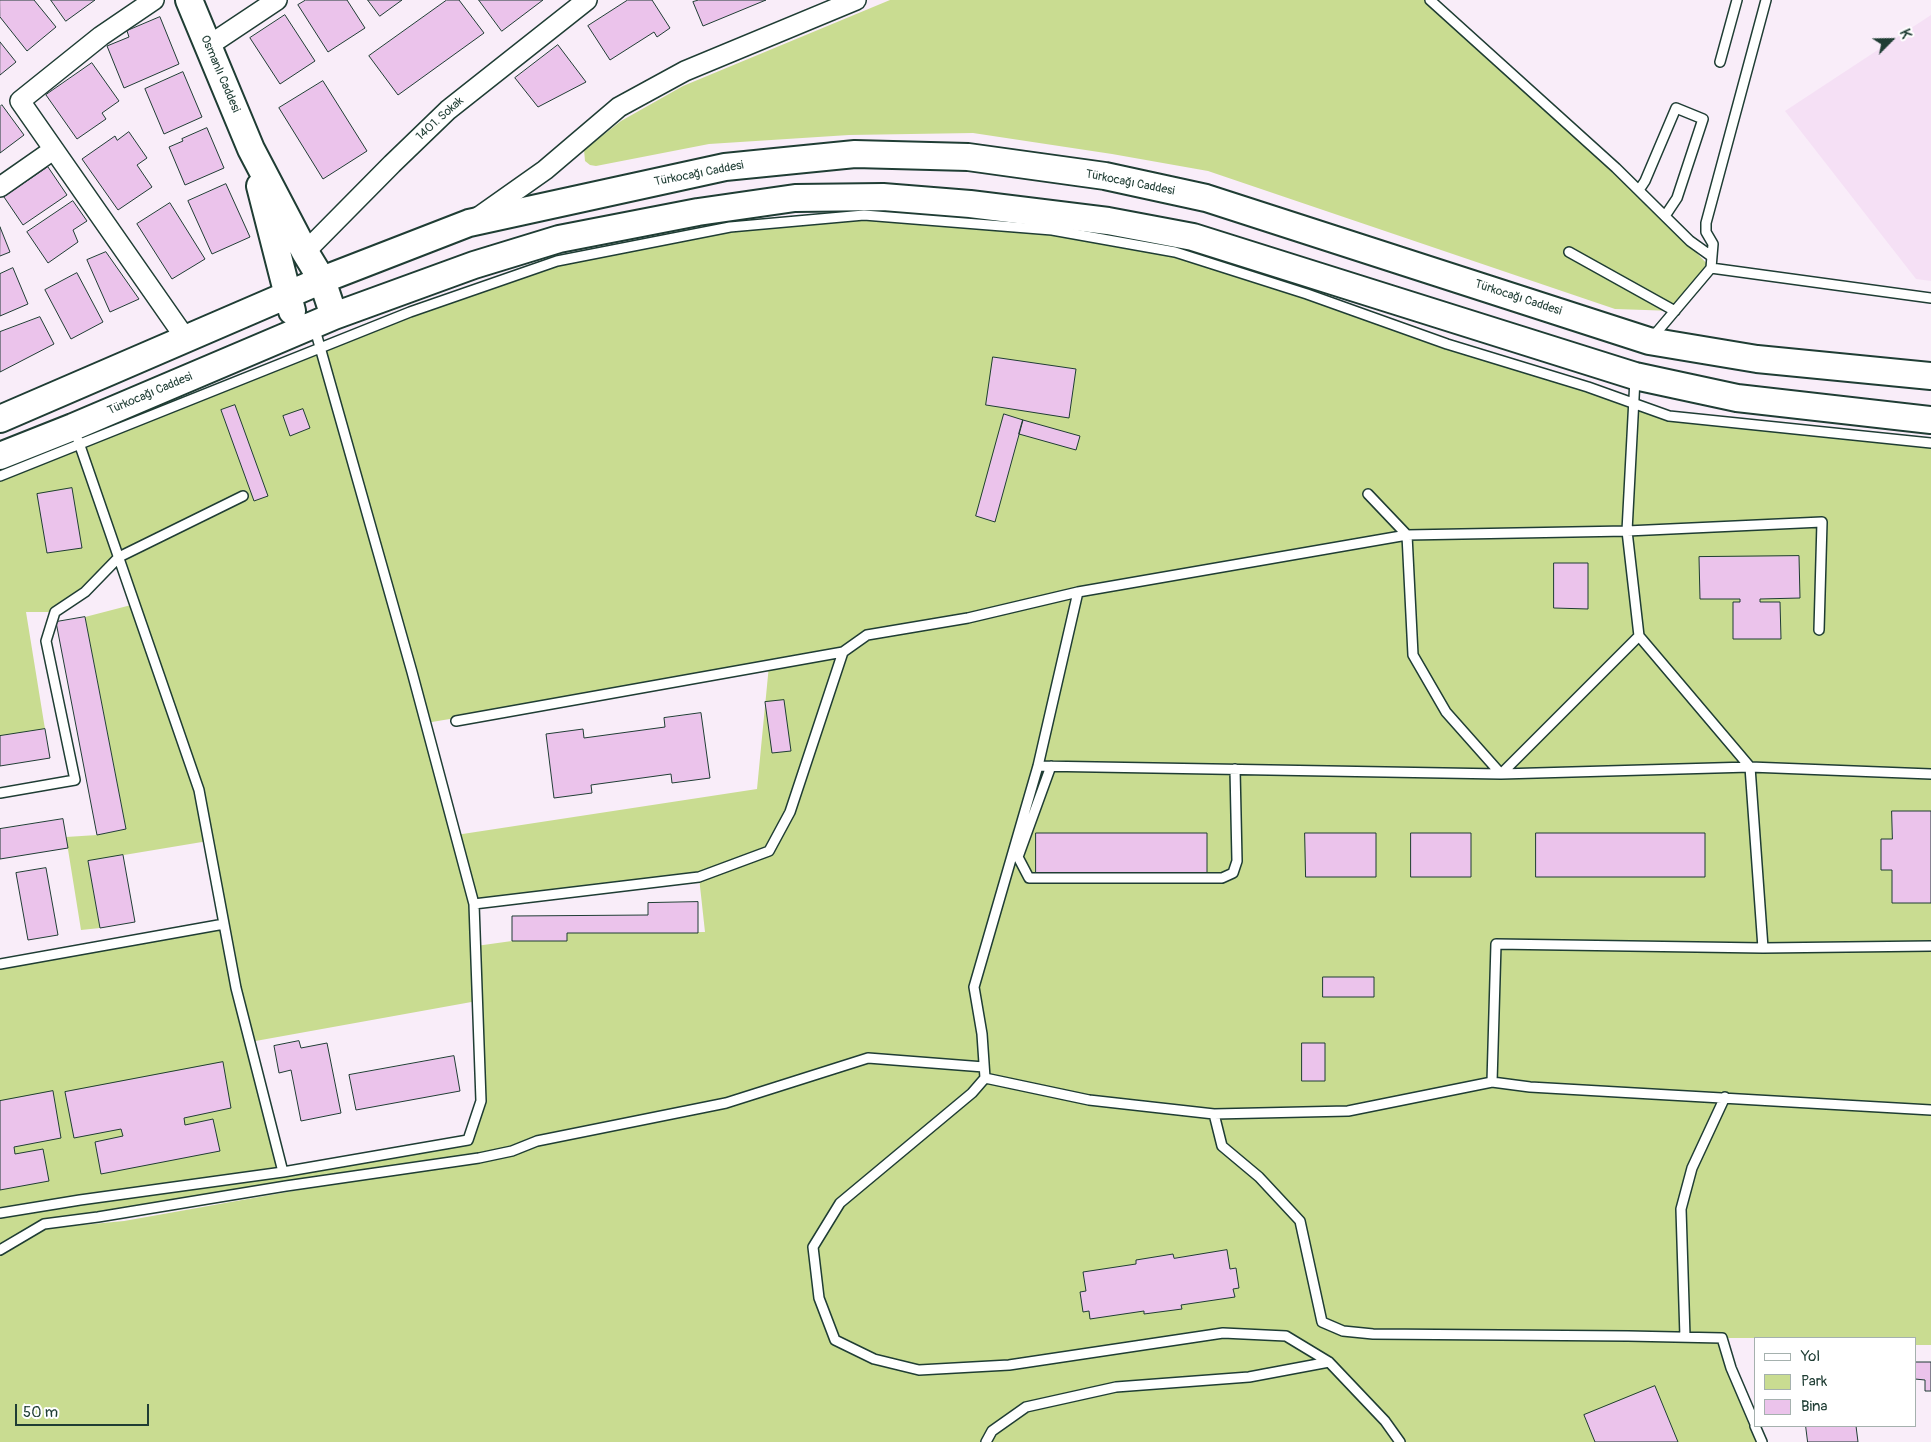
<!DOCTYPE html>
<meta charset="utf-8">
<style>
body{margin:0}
#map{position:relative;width:1931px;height:1442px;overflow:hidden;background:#f9edf9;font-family:Pangolin,sans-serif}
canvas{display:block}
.legend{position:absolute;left:1754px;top:1337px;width:162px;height:90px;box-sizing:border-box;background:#fff;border:1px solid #a5b1ae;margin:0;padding:6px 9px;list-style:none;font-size:15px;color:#1f3d34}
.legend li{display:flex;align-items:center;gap:10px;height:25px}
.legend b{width:25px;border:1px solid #a5b1ae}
.north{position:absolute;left:1866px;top:15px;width:50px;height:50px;-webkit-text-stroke:4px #fff;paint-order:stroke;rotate:67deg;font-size:14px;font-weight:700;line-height:20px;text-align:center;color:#1f3d34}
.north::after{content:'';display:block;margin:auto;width:18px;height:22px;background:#1f3d34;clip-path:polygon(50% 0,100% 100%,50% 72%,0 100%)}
.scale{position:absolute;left:15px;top:1404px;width:134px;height:22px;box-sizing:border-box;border:2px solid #1f3d34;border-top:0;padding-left:6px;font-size:15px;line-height:18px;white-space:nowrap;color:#1f3d34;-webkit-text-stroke:4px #fff;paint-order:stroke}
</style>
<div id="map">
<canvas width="1931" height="1442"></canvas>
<ul class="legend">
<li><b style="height:6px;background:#fff"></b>Yol</li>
<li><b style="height:14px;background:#c9dc91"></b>Park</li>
<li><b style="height:14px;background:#ebc3eb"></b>Bina</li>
</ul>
<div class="north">K</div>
<div class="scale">50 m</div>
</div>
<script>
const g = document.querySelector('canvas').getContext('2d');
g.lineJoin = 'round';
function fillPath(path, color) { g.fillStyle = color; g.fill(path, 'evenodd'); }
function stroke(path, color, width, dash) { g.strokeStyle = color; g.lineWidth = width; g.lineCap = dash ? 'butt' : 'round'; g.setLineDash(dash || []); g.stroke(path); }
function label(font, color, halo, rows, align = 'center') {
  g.font = font + ' Pangolin,sans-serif'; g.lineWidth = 4; g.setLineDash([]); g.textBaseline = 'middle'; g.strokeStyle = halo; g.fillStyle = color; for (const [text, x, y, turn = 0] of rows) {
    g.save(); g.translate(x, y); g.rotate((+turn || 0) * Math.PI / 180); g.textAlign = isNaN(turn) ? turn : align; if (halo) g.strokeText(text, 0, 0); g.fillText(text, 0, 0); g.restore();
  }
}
fillPath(new Path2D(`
 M1931 15V281L1916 279 1785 111Z`), '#f5e0f5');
fillPath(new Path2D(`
 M890 0H1430L1616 168 1711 268 1675 311 1615 309 1208 171 1112 154 973 133 849 135 709 144 596 166 590 165 585 161 584 150 621 121 683 86Z
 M864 215 1052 230 1175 252 1669 416 1931 443V1345H1915V1338H1723L1762 1442H0V963L224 925 208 841 88 861 100 928 81 930 66 837 97 835 126 829 85 617 135 604 119 557 85 592 55 612H26L45 729 0 736V476L321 348 557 261 730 227ZM769 665 757 789 456 835 426 723ZM699 877 705 932 567 933V941H512L476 946 474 904ZM477 1001 481 1101 468 1141 283 1172 250 1042ZM456 1162 124 1221 41 1229Z`), '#c9dc91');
const building = new Path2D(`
 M0 0H34L56 27 27 51 0 17Z
 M51 0H95L66 21Z
 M306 0H347L365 28 328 52 298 5Z
 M368 0H402L380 16Z
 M447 0H459L484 33 398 95 369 56Z
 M479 0H543L502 31Z
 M628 0H652L670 28 657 37 654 32 610 60 588 26Z
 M699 0H766L703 26 693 2Z
 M285 15 315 61 280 84 250 38Z
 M160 17 179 64 124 88 107 46 129 37 127 31Z
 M0 42 16 62 0 75Z
 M558 45 586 82 538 107 515 78Z
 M92 63 119 101 102 113 106 119 77 139 46 95Z
 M183 72 202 117 164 134 145 89Z
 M323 81 367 151 323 179 279 108Z
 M2 105 24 135 0 153V107Z
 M207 128 224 168 185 185 169 147 183 141 182 139Z
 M129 132 147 158 137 165 152 187 118 210 82 159 115 136 117 140Z
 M48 167 67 195 23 225 4 197Z
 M226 184 250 237 212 254 188 201Z
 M73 201 87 221 73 230 78 242 48 263 27 232Z
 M170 203 205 259 172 279 137 224Z
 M0 227 10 252 0 256Z
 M106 252 139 299 110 312 87 260Z
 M13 268 28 304 0 316V274Z
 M77 273 103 322 71 339 45 290Z
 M40 317 54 344 0 372V332Z
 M993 357 1076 369 1069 418 986 405Z
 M235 405 268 496 254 501 221 410Z
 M303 409 310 428 290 436 283 416Z
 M1004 414 1023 420 995 522 976 516Z
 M1023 420 1080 436 1076 450 1019 434Z
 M72 488 82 548 47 553 37 494Z
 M1799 556 1800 598 1760 599V602H1780L1781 639H1733V602H1740V599H1700L1699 557Z
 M1554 563H1588V609L1554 608Z
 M85 617 126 829 97 835 56 622Z
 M784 700 791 751 772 753 765 702Z
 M701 713 710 778 672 783 671 774 591 785 592 793 554 798 546 734 583 729 584 738 665 727 664 718Z
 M45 729 50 758 0 766V736Z
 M1892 811H1931V903H1892V870H1881V839H1892Z
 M63 819 68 848 0 859V829Z
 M1036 833H1207V877H1036Z
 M1305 833H1376V877H1306Z
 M1411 833H1471V877H1411Z
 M1536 833H1705V877H1536Z
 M123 855 135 922 100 928 88 861Z
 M46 868 58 935 28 940 16 873Z
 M698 902V933H567V941H512V916L648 915V903Z
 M1323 977H1374V997H1323Z
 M299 1041 301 1048 327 1043 341 1113 301 1121 291 1070 279 1073 274 1046Z
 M1302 1043H1325V1081H1302Z
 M454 1056 460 1091 356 1110 349 1075Z
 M223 1062 231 1108 184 1118 185 1125 213 1119 220 1151 101 1174 95 1142 123 1136 121 1129 74 1138 65 1092Z
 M53 1091 61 1138 14 1147 15 1154 43 1149 49 1181 0 1190V1101Z
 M1227 1250 1230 1269 1236 1268 1239 1288 1233 1289 1235 1297 1181 1305 1182 1309 1144 1314V1311L1090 1319 1089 1311 1083 1312 1080 1292 1086 1291 1083 1272 1136 1264V1260L1173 1254 1174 1258Z
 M1915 1362H1931V1391H1925V1380L1915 1379Z
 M1655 1386 1678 1442H1595L1584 1415Z
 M1806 1426H1856L1858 1442H1808Z`);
fillPath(building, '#ebc3eb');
stroke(building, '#1f3d34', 1);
const lane = new Path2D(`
 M1430 0 1616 168 1690 241 1711 256
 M1720 62 1737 0
 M1639 190 1645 181 1676 108 1703 119 1677 198 1665 216
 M1569 252 1675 311
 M1711 268 1931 298
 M1651 339 1711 268 1713 244 1706 232V223L1766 0
 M1635 379 1627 531 1639 636 1750 767 1763 948
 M78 440 199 790 236 988 283 1172
 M0 476 410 312 557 261 730 227 864 215 1052 230 1175 252 1307 294 1447 344 1588 387 1669 416 1931 443
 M1368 494 1407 535 1413 655 1446 712 1501 774 1639 636
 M1078 592 1038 766 974 987 982 1034 985 1078 972 1093 840 1203 813 1247 819 1298 835 1340 874 1359 919 1370 1009 1365 1223 1333 1286 1336 1329 1362 1385 1421 1400 1442
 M456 721 843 652 867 635 968 618 1078 592 1407 535 1627 531 1822 522 1819 630
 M1038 766 1501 774 1750 767 1931 774
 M1051 766 1018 857 1029 878H1222L1233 873 1237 861 1235 769
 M0 793 75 780 46 641 55 612 85 592 119 557 243 496
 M474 904 699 877 769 851 790 812 843 652
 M0 964 224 924
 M985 1078 1089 1100 1214 1114 1348 1111 1492 1082 1530 1087 1931 1110
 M1492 1082 1496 944 1763 948 1931 946
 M1214 1114 1222 1146 1259 1177 1300 1221 1322 1322 1343 1331 1373 1334 1628 1336 1722 1338 1731 1368 1755 1424
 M0 1213 80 1200 283 1172 468 1140 481 1101 474 904 412 672 314 326
 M0 1250 44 1224 98 1217 286 1186 479 1158 512 1151 537 1141 726 1103 868 1058 984 1067
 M1685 1337 1681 1209 1692 1168 1725 1097
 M1755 1426 1762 1442
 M986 1442 992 1431 1026 1407 1116 1387 1249 1377 1329 1362`);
const street = new Path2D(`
 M154 0 101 36 20 101 186 339
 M208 46 277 0
 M0 187 53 150
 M477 218 545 170 619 107 685 71 856 0
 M305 252 392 164 448 110 587 0`);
const secondary = new Path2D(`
 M189 0 251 149 305 252 322 280 334 316
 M260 186 292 311
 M0 419 322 280 469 223 725 167 855 154 968 157 1105 176 1206 198 1649 341 1757 359 1931 376
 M0 456 73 427 334 316 474 265 559 239 698 212 795 198 883 197 970 204 1108 221 1193 237 1635 376 1737 398 1931 420`);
stroke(lane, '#1f3d34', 12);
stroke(street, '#1f3d34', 22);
stroke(secondary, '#1f3d34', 30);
stroke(lane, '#fff', 9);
stroke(street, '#fff', 19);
stroke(secondary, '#fff', 26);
label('12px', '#1f3d34', '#fff', [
 ["Osmanlı Caddesi",220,74,67],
 ["1401. Sokak",440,119,-42],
 ["Türkocağı Caddesi",699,174,-11],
 ["Türkocağı Caddesi",1130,183,11],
 ["Türkocağı Caddesi",1518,298,18],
 ["Türkocağı Caddesi",150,394,-23]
]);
</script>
